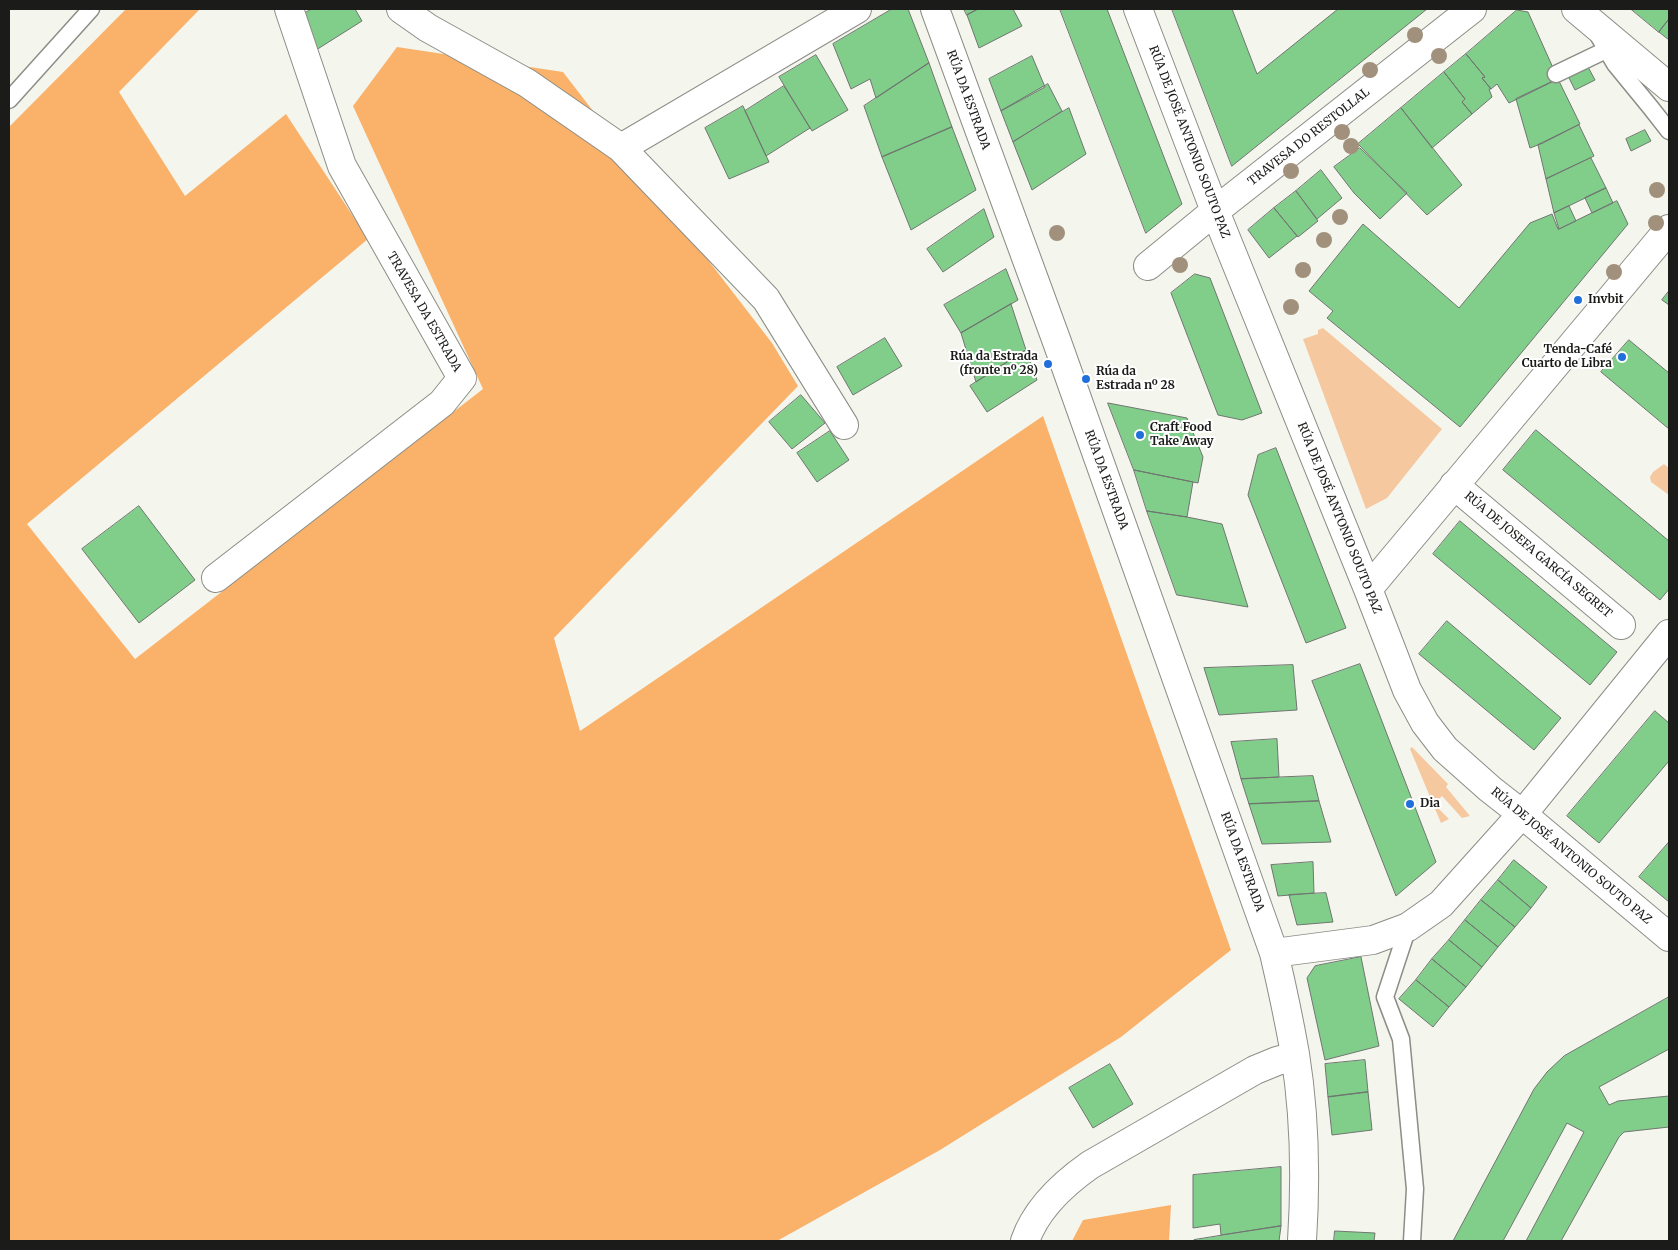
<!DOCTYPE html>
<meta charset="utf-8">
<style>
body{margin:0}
#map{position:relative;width:1678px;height:1250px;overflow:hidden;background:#f4f6ee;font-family:Merriweather,serif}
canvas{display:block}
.frame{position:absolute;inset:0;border:10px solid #1b1c19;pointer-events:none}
</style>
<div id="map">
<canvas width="1678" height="1250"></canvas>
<div class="frame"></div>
</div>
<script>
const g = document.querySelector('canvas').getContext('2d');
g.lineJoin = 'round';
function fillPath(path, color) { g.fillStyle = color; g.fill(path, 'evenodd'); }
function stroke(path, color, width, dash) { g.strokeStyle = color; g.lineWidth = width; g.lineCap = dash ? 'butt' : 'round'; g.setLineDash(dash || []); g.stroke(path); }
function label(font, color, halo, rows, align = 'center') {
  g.font = font + ' Merriweather,serif'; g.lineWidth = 4; g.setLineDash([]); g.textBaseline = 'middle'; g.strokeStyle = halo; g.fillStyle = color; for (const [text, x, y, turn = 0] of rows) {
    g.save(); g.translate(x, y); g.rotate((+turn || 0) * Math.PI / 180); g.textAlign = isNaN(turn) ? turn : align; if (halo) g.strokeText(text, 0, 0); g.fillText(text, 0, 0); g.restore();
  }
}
fillPath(new Path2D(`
 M1323 328 1442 429 1387 498 1366 509 1303 339 1318 334V330Z
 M1664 464 1669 468V495L1651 482 1650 477 1653 472Z
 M1412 747 1448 784 1446 787 1470 816 1462 818 1442 796 1434 804 1449 819 1441 823 1410 749Z`), '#f5c8a0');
fillPath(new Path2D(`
 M126 9H200L119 92 185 196 286 114 368 239 27 524 135 659 483 389 353 106 397 47 563 72 772 343 798 386 554 638 580 731 1043 416 1231 950 1121 1037 940 1150 777 1241H9V127Z
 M1171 1205 1169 1241H1072L1083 1220Z`), '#fab16a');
const building = new Path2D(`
 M312 9H355L362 21 316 50 296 18Z
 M892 9H908L929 63 876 98 870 79 851 89 833 44Z
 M964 9H978L967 15Z
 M978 9H1013L1022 26 979 48 967 15Z
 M1060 9H1107L1182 204 1146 233Z
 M1172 9H1232L1257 74 1338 9H1427L1232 166Z
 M1631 9H1669V19L1659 32Z
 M1517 10 1528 12 1558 79 1509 103 1497 84 1491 89 1482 78 1485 77 1466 54Z
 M1669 19V40L1659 32Z
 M1466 54 1485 77 1482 78 1491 89H1489L1492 97 1472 114 1462 102 1465 99 1444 72Z
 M816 55 848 110 812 131 779 77Z
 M1032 56 1045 87 1001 111 989 79Z
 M929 63 952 127 882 157 864 106Z
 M1587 65 1595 80 1575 90 1567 74Z
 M1444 72 1465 99 1462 102 1472 114 1432 148 1401 108Z
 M1558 79 1580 124 1543 143 1530 148 1516 99Z
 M1048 84 1062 111 1013 142 1001 111Z
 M784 86 810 128 766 156 745 111Z
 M743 106 769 162 729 179 705 128Z
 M1069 108 1086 154 1032 190 1013 142Z
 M1401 108 1462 185 1427 215 1358 144Z
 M1579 125 1594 156 1546 179 1538 145Z
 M952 127 976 190 911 230 882 157Z
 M1645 130 1651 141 1631 151 1626 139Z
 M1360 148 1407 193 1380 219 1354 193 1334 167Z
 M1591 158 1606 188 1554 213 1546 179Z
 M1321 170 1342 198 1317 219 1296 191Z
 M1606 188 1613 203 1592 213 1585 198Z
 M1296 191 1318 221 1298 237 1274 208Z
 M1617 201 1628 224 1460 427 1327 318 1333 311 1309 291 1363 224 1459 308 1530 223 1552 214 1558 229Z
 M1569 206 1576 221 1559 229 1554 213Z
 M1274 208 1297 236 1269 258 1248 230Z
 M984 209 994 237 943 272 927 249Z
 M1006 269 1018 300 961 333 944 305Z
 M1195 274 1210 278 1262 413 1242 420 1218 415 1171 293Z
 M1669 291V305L1662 300Z
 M1011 304 1026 350 976 382 961 333Z
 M885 338 902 366 853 395 837 367Z
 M1629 340 1669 373V429L1601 372Z
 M1026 350 1037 380 987 412 970 386Z
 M801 395 825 423 792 449 769 422Z
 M1108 403 1187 418 1203 457 1198 483 1134 470Z
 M1536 430 1669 541V589L1660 600 1503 470Z
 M830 431 849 460 817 482 797 453Z
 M1276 448 1346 628 1306 643 1248 495 1258 455Z
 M1134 470 1193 482 1187 517 1147 511Z
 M139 506 195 580 139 623 82 549Z
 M1147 511 1187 517 1222 524 1248 607 1177 595Z
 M1460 521 1617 652 1590 685 1433 554Z
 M1447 621 1561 718 1534 750 1419 654Z
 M1360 664 1436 862 1396 896 1312 681Z
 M1293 665 1297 710 1219 715 1204 668Z
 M1655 711 1669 723V761L1599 843 1567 816Z
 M1277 739 1279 777 1241 779 1231 742Z
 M1313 776 1319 801 1249 804 1241 779Z
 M1319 801 1331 842 1262 844 1249 804Z
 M1669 842V902L1639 877Z
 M1514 860 1547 887 1531 908 1498 880Z
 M1313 862 1314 893 1278 896 1271 865Z
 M1498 880 1531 908 1515 927 1481 900Z
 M1326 893 1333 922 1297 925 1289 895Z
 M1481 900 1515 927 1498 947 1465 920Z
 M1465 920 1498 947 1482 967 1449 940Z
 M1449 940 1482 967 1466 987 1432 959Z
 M1361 957 1379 1046 1325 1060 1307 978 1315 966Z
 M1432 959 1466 987 1449 1007 1416 980Z
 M1416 980 1449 1007 1433 1027 1399 999Z
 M1669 997V1049L1599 1087 1609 1105 1618 1101 1669 1096V1127L1624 1132 1619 1137 1561 1241H1526L1584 1132 1567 1123 1503 1241H1453L1534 1089 1547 1072 1564 1056Z
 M1365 1060 1368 1092 1328 1097 1325 1064Z
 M1110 1064 1133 1104 1093 1128 1069 1088Z
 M1368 1092 1372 1130 1332 1135 1328 1097Z
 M1281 1167V1226L1221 1235 1220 1224 1193 1228V1175Z
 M1281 1226 1279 1241H1194V1240Z
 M1335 1231 1375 1233 1374 1241H1334Z`);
fillPath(building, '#81ce8a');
stroke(building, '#6f7570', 1);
const service = new Path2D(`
 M1598 35 1615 64 1651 108 1669 131
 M1556 74 1606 50
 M9 100 91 9
 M1408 927 1385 997 1401 1039 1415 1189 1412 1241`);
const minor = new Path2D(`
 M401 9 428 28 527 83 621 148 766 299 844 425
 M935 9 1057 342 1274 953C1282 987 1289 1020 1295 1054 1305 1116 1306 1179 1302 1241
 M1138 9 1215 211 1368 589 1407 690 1425 723 1445 749 1490 789 1522 814 1669 937
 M1576 9 1669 87
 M621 148 857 9
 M1148 266 1215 211 1472 9
 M1454 485 1621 625
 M216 578 442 403 462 378 342 166 289 9
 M1368 589 1669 229
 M1274 953 1373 940 1408 927 1441 904 1530 805 1669 634
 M1025 1241C1036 1209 1063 1184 1090 1165L1255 1070 1277 1061 1295 1056`);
stroke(service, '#8b8d86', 19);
stroke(minor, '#8b8d86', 30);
stroke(service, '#fff', 16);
stroke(minor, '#fff', 28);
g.fillStyle = '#a0907c';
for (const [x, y] of [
 [1415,35],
 [1439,56],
 [1370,70],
 [1342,132],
 [1351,146],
 [1291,171],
 [1657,190],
 [1340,217],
 [1656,223],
 [1057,233],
 [1324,240],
 [1180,265],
 [1303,270],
 [1614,272],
 [1291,307]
]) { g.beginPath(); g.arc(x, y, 8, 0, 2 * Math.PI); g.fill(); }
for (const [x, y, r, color] of [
 [1578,300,5,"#216fda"],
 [1622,357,5,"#216fda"],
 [1048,364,5,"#216fda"],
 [1086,379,5,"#216fda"],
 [1140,435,5,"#216fda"],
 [1410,804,5,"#216fda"]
]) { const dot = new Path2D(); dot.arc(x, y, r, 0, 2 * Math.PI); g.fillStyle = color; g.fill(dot); stroke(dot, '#fff', 2); }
label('12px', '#1b1c19', '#fff', [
 ["RÚA DA ESTRADA",968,100,70],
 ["TRAVESA DO RESTOLLAL",1309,137,-38],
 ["RÚA DE JOSÉ ANTONIO SOUTO PAZ",1189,142,69],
 ["TRAVESA DA ESTRADA",424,312,60],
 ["RÚA DA ESTRADA",1106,480,70],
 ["RÚA DE JOSÉ ANTONIO SOUTO PAZ",1339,518,68],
 ["RÚA DE JOSEFA GARCÍA SEGRET",1538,555,40],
 ["RÚA DE JOSÉ ANTONIO SOUTO PAZ",1571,856,40],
 ["RÚA DA ESTRADA",1242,862,70]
]);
label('bold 12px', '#1b1c19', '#fff', [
 ["Invbit",1588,300],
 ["Tenda-Café",1612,350,"right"],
 ["Cuarto de Libra",1612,364,"right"],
 ["Rúa da Estrada",1038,357,"right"],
 ["(fronte nº 28)",1038,371,"right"],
 ["Rúa da",1096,372],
 ["Estrada nº 28",1096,386],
 ["Craft Food",1150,428],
 ["Take Away",1150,442],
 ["Dia",1420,804]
], 'left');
</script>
